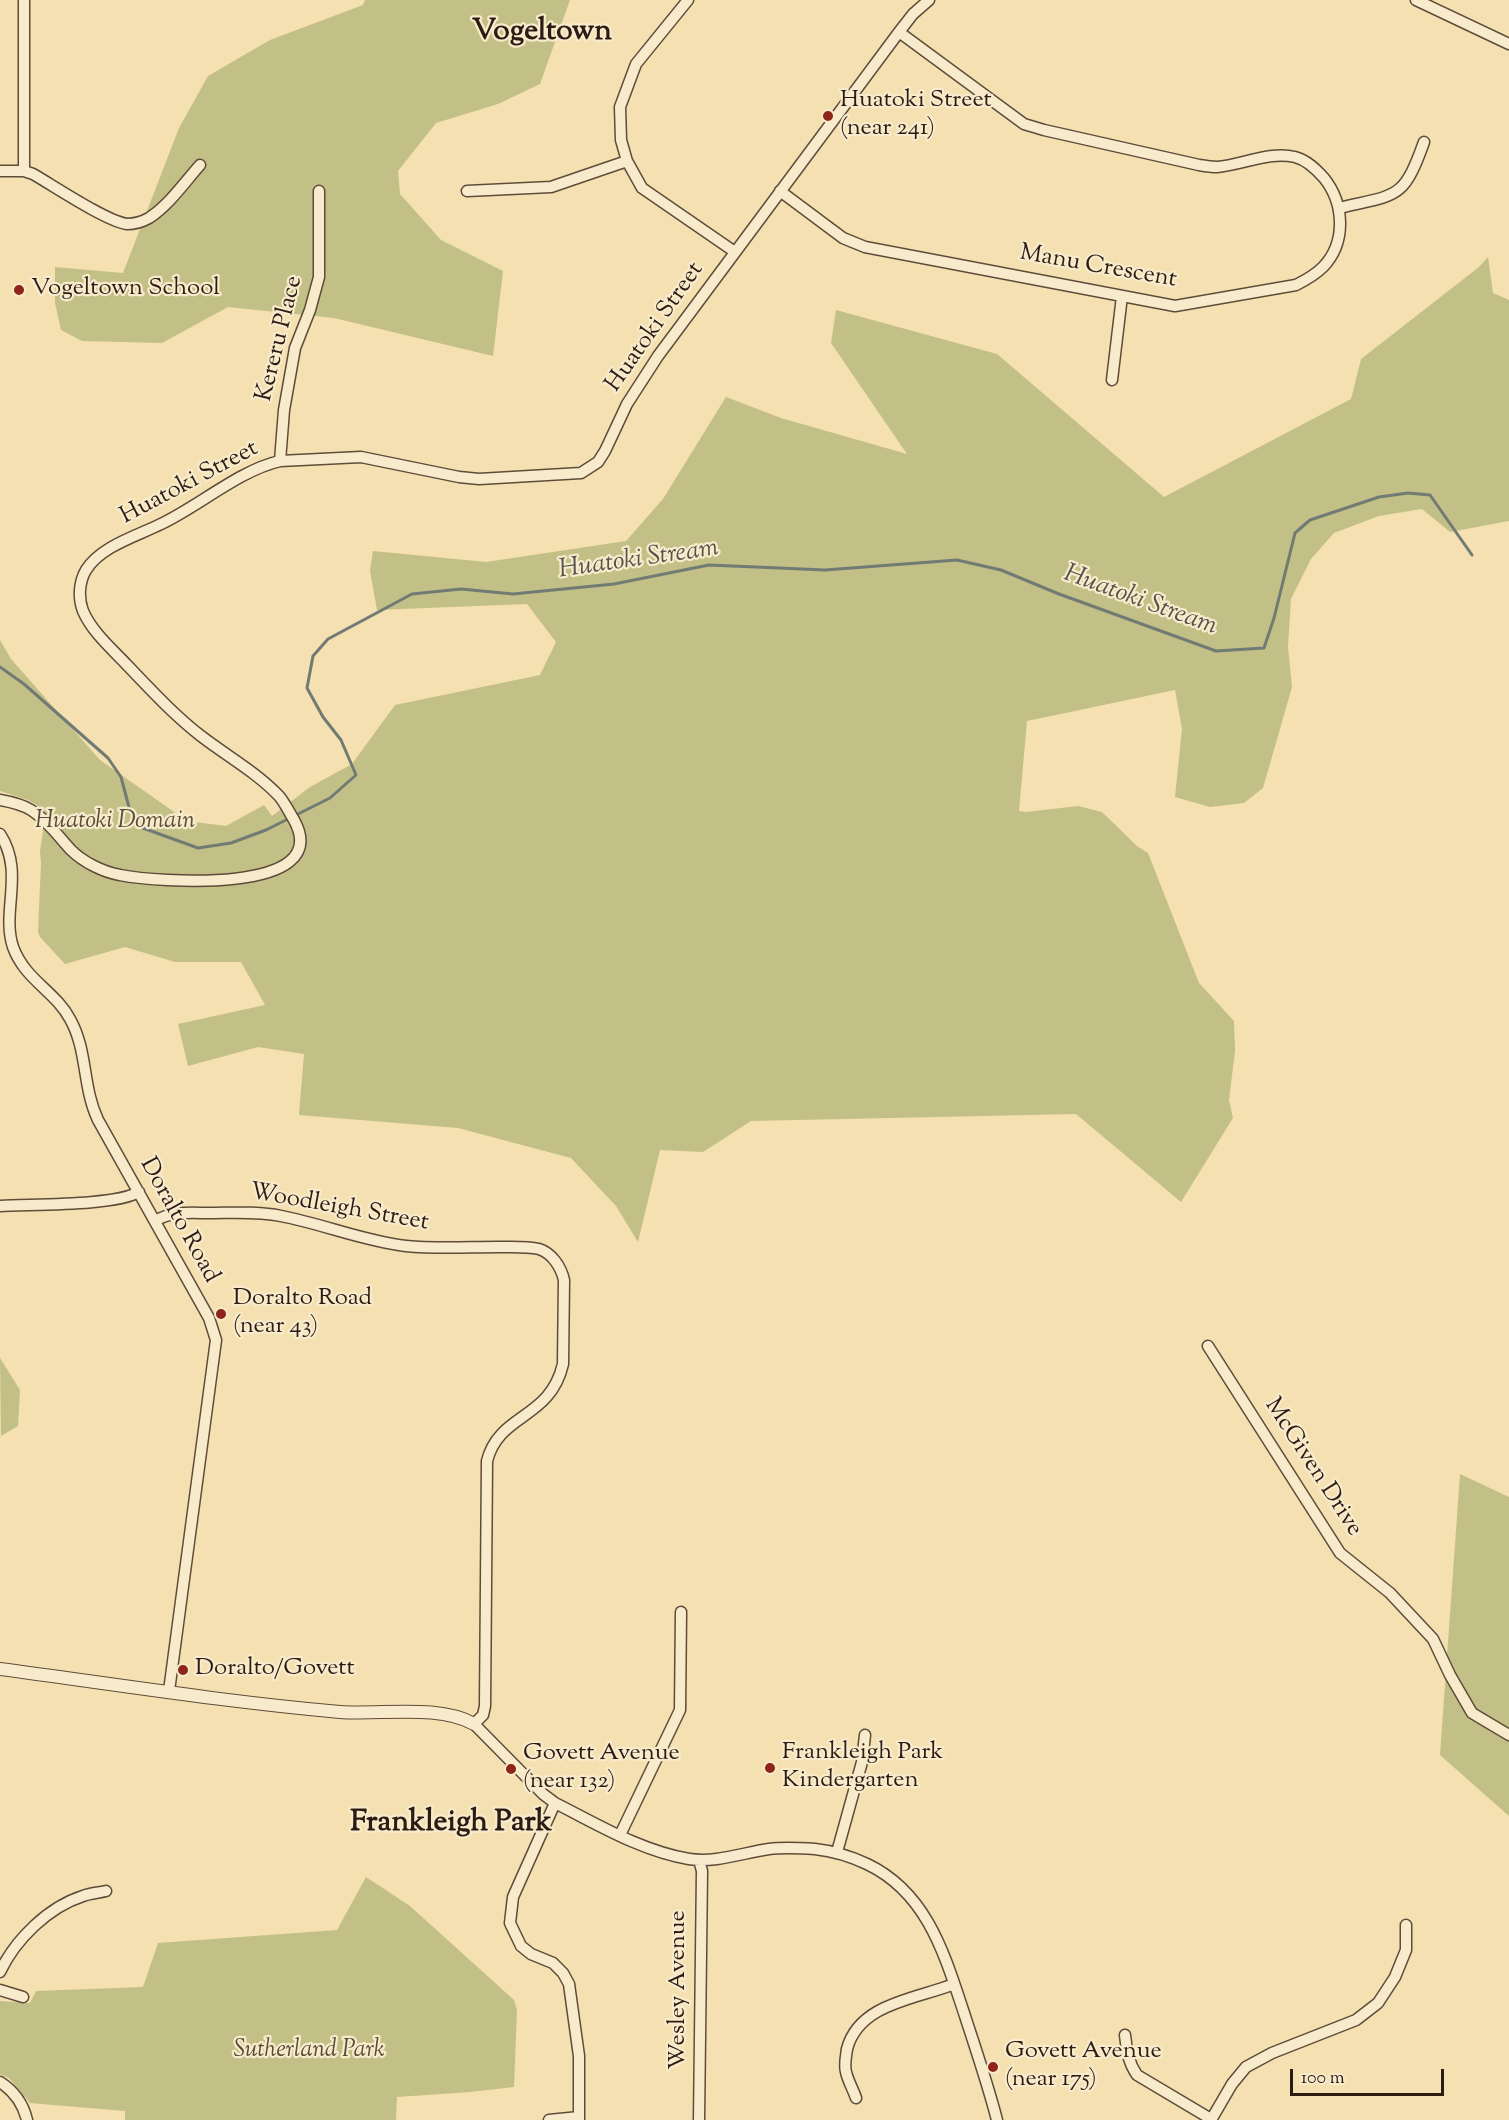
<!DOCTYPE html>
<style>
body{margin:0}
#map{position:relative;width:1509px;height:2120px;overflow:hidden;background:#f4e0b0;font-family:"Sorts Mill Goudy",serif}
canvas{display:block}
.scale{position:absolute;left:1290px;top:2069px;width:154px;height:27px;box-sizing:border-box;border:3px solid #2c1b13;border-top:0;padding-left:8px;font-size:18px;line-height:21px;white-space:nowrap;color:#2c1b13;-webkit-text-stroke:4px #f8ebcc;paint-order:stroke}
</style>
<div id="map">
<canvas width="1509" height="2120"></canvas>
<div class="scale">100 m</div>
</div>
<script>
const g = document.querySelector('canvas').getContext('2d');
g.lineJoin = 'round';
function fillPath(path, color) { g.fillStyle = color; g.fill(path, 'evenodd'); }
function stroke(path, color, width, dash) { g.strokeStyle = color; g.lineWidth = width; g.lineCap = dash ? 'butt' : 'round'; g.setLineDash(dash || []); g.stroke(path); }
function label(font, color, halo, rows, align = 'center') {
  g.font = font + ' "Sorts Mill Goudy",serif'; g.lineWidth = 4.5; g.setLineDash([]); g.textBaseline = 'middle'; g.strokeStyle = halo; g.fillStyle = color; for (const [text, x, y, turn = 0] of rows) {
    g.save(); g.translate(x, y); g.rotate((+turn || 0) * Math.PI / 180); g.textAlign = isNaN(turn) ? turn : align; if (halo) g.strokeText(text, 0, 0); g.fillText(text, 0, 0); g.restore();
  }
}
fillPath(new Path2D(`
 M365 0H570L540 84 498 104 436 123 398 171 400 194 441 240 503 271 493 356 334 318 228 307 162 343 82 341 61 330 55 303V267L123 273 179 128 208 76 270 40 363 5Z
 M1488 257 1493 293 1509 300V521L1450 532 1422 509 1379 516 1334 533 1311 559 1291 599 1288 647 1292 687 1263 788 1244 803 1210 807 1175 797 1182 729 1175 690 1027 721 1019 811 1026 812 1078 806 1102 812 1137 846 1148 853 1199 983 1234 1021 1235 1051 1229 1100 1233 1118 1181 1202 1076 1114 751 1121 703 1152 660 1150 638 1242 616 1206 571 1158 458 1128 299 1115 304 1054 258 1047 188 1066 178 1024 265 1005 241 962H175L125 947 65 964 40 937 38 932 41 863 40 851 45 818 38 806 28 800 0 791V640L11 659 100 760 187 821 226 826 264 805 272 816 310 787 352 764 395 705 540 675 556 642 527 604 377 610 370 571 373 551 486 562 626 541 663 499 726 397 781 418 907 454 831 343 836 310 997 354 1164 497 1351 399 1361 359 1479 267Z
 M0 1358 20 1390 18 1426 1 1436Z
 M1460 1474 1509 1497V1816L1440 1755Z
 M366 1877 410 1906 514 2000 517 2010 514 2087 470 2092 397 2097 396 2120H125V2111L30 2103 9 2078 0 2074V2001L30 2003 36 1991 143 1987 158 1943 337 1930Z`), '#c2c087');
stroke(new Path2D(`
 M0 667 24 684 108 758 121 777 130 811 140 827 198 848 231 843 266 830 330 798 356 775 341 740 323 717 307 688 313 656 328 639 412 594 461 589 513 594 614 584 709 565 825 570 957 560 1001 570 1059 594 1216 651 1264 648 1274 618 1295 533 1310 520 1379 497 1408 493 1430 495 1472 555`), '#717b74', 3);
const minor = new Path2D(`
 M24 0V171
 M688 0 636 64 620 107 621 140 627 161 642 188 735 252
 M1416 0 1509 44
 M0 171H24L33 174C54 186 106 221 127 224 134 224 142 222 149 218 169 205 184 183 200 165
 M467 191 551 187 627 161
 M780 191 843 238 865 247 1175 306 1296 285C1306 280 1315 275 1323 267 1347 242 1344 203 1324 178 1316 169 1307 160 1295 157 1269 151 1242 165 1217 167 1211 167 1205 166 1199 165L1044 130 1024 124 899 32
 M1339 208C1397 194 1403 201 1424 142
 M1112 380 1122 296
 M280 461 284 410 295 348 310 310 319 277V191
 M0 800C11 802 21 804 31 810 47 820 58 836 71 850 83 862 103 872 120 875 155 882 336 896 294 820 289 812 285 803 279 796 256 772 227 756 201 736 174 715 151 690 127 665 112 649 92 632 83 611 78 598 79 582 86 570 101 546 137 536 161 524 199 506 240 470 280 461L361 457 459 477 479 479 581 473 598 462 605 451 627 404 658 356 899 32 913 14 929 0
 M0 834C25 872 1 911 13 947 25 980 55 991 70 1019 88 1051 82 1086 98 1120L209 1318 216 1340 169 1691
 M0 1206C32 1204 114 1206 139 1192
 M155 1221C172 1211 188 1213 208 1213 232 1213 257 1211 281 1216 323 1224 363 1241 406 1246 436 1249 467 1247 498 1247 511 1247 526 1246 539 1249 552 1253 561 1267 564 1280L563 1364C550 1420 499 1413 487 1461L485 1706 483 1715 474 1724 543 1794 555 1803C597 1824 641 1851 689 1859 716 1863 742 1853 769 1849 784 1847 800 1848 815 1849 833 1851 850 1856 867 1864 928 1893 945 1956 965 2016 976 2050 988 2085 997 2120
 M1208 1346 1340 1553 1390 1593 1433 1639 1450 1675 1472 1713 1509 1735
 M555 1803 513 1897 510 1923 521 1946 531 1954 553 1963 563 1973 569 1984 579 2056V2120
 M620 1835 680 1710 681 1612
 M837 1852 862 1762 865 1735
 M699 1860 702 1871 699 2120
 M0 1972C15 1940 48 1907 83 1896 90 1893 98 1893 106 1891
 M0 1990 23 1997
 M1125 2035C1127 2051 1128 2062 1137 2075L1211 2119
 M0 2082C14 2091 23 2103 27 2120
 M856 2098C853 2089 848 2081 846 2072 844 2065 846 2056 847 2049 859 2003 917 1999 954 1984
 M549 2120 579 2117
 M1211 2120 1232 2084 1246 2067 1272 2053 1356 2020 1378 2003 1395 1977 1406 1950V1925`);
const tertiary = new Path2D(`
 M0 1669C113 1684 226 1702 340 1712 381 1715 439 1704 474 1724`);
stroke(minor, '#5e4c3a', 13);
stroke(tertiary, '#5e4c3a', 14);
stroke(minor, '#f8ebcc', 10);
stroke(tertiary, '#f8ebcc', 12);
for (const [x, y, r, color] of [
 [828,116,6,"#8f2418"],
 [19,290,6,"#8f2418"],
 [221,1314,6,"#8f2418"],
 [183,1670,6,"#8f2418"],
 [770,1768,6,"#8f2418"],
 [511,1769,6,"#8f2418"],
 [993,2067,6,"#8f2418"]
]) { const dot = new Path2D(); dot.arc(x, y, r, 0, 2 * Math.PI); g.fillStyle = color; g.fill(dot); stroke(dot, '#f8ebcc', 2); }
label('24px', '#2c1b13', '#f8ebcc', [
 ["Huatoki Street",840,102],
 ["(near 241)",840,130],
 ["Vogeltown School",31,290],
 ["Doralto Road",233,1300],
 ["(near 43)",233,1328],
 ["Doralto/Govett",195,1670],
 ["Frankleigh Park",782,1754],
 ["Kindergarten",782,1782],
 ["Govett Avenue",523,1755],
 ["(near 132)",523,1783],
 ["Govett Avenue",1005,2053],
 ["(near 175)",1005,2081]
], 'left');
label('24px', '#2c1b13', '#f8ebcc', [
 ["Manu Crescent",1098,268,10],
 ["Huatoki Street",656,328,-55],
 ["Kereru Place",281,339,-76],
 ["Huatoki Street",190,484,-28],
 ["Woodleigh Street",339,1209,10],
 ["Doralto Road",178,1221,61],
 ["McGiven Drive",1312,1468,57],
 ["Wesley Avenue",680,1990,-90]
]);
label('italic 24px', '#594d36', '#f8ebcc', [
 ["Huatoki Domain",115,823],
 ["Sutherland Park",309,2052]
]);
label('italic 26px', '#54534b', '#f8ebcc', [
 ["Huatoki Stream",639,561,-8],
 ["Huatoki Stream",1140,602,20]
]);
label('bold 30px', '#2c1b13', '#f8ebcc', [
 ["Vogeltown",542,34],
 ["Frankleigh Park",451,1825]
]);
</script>
